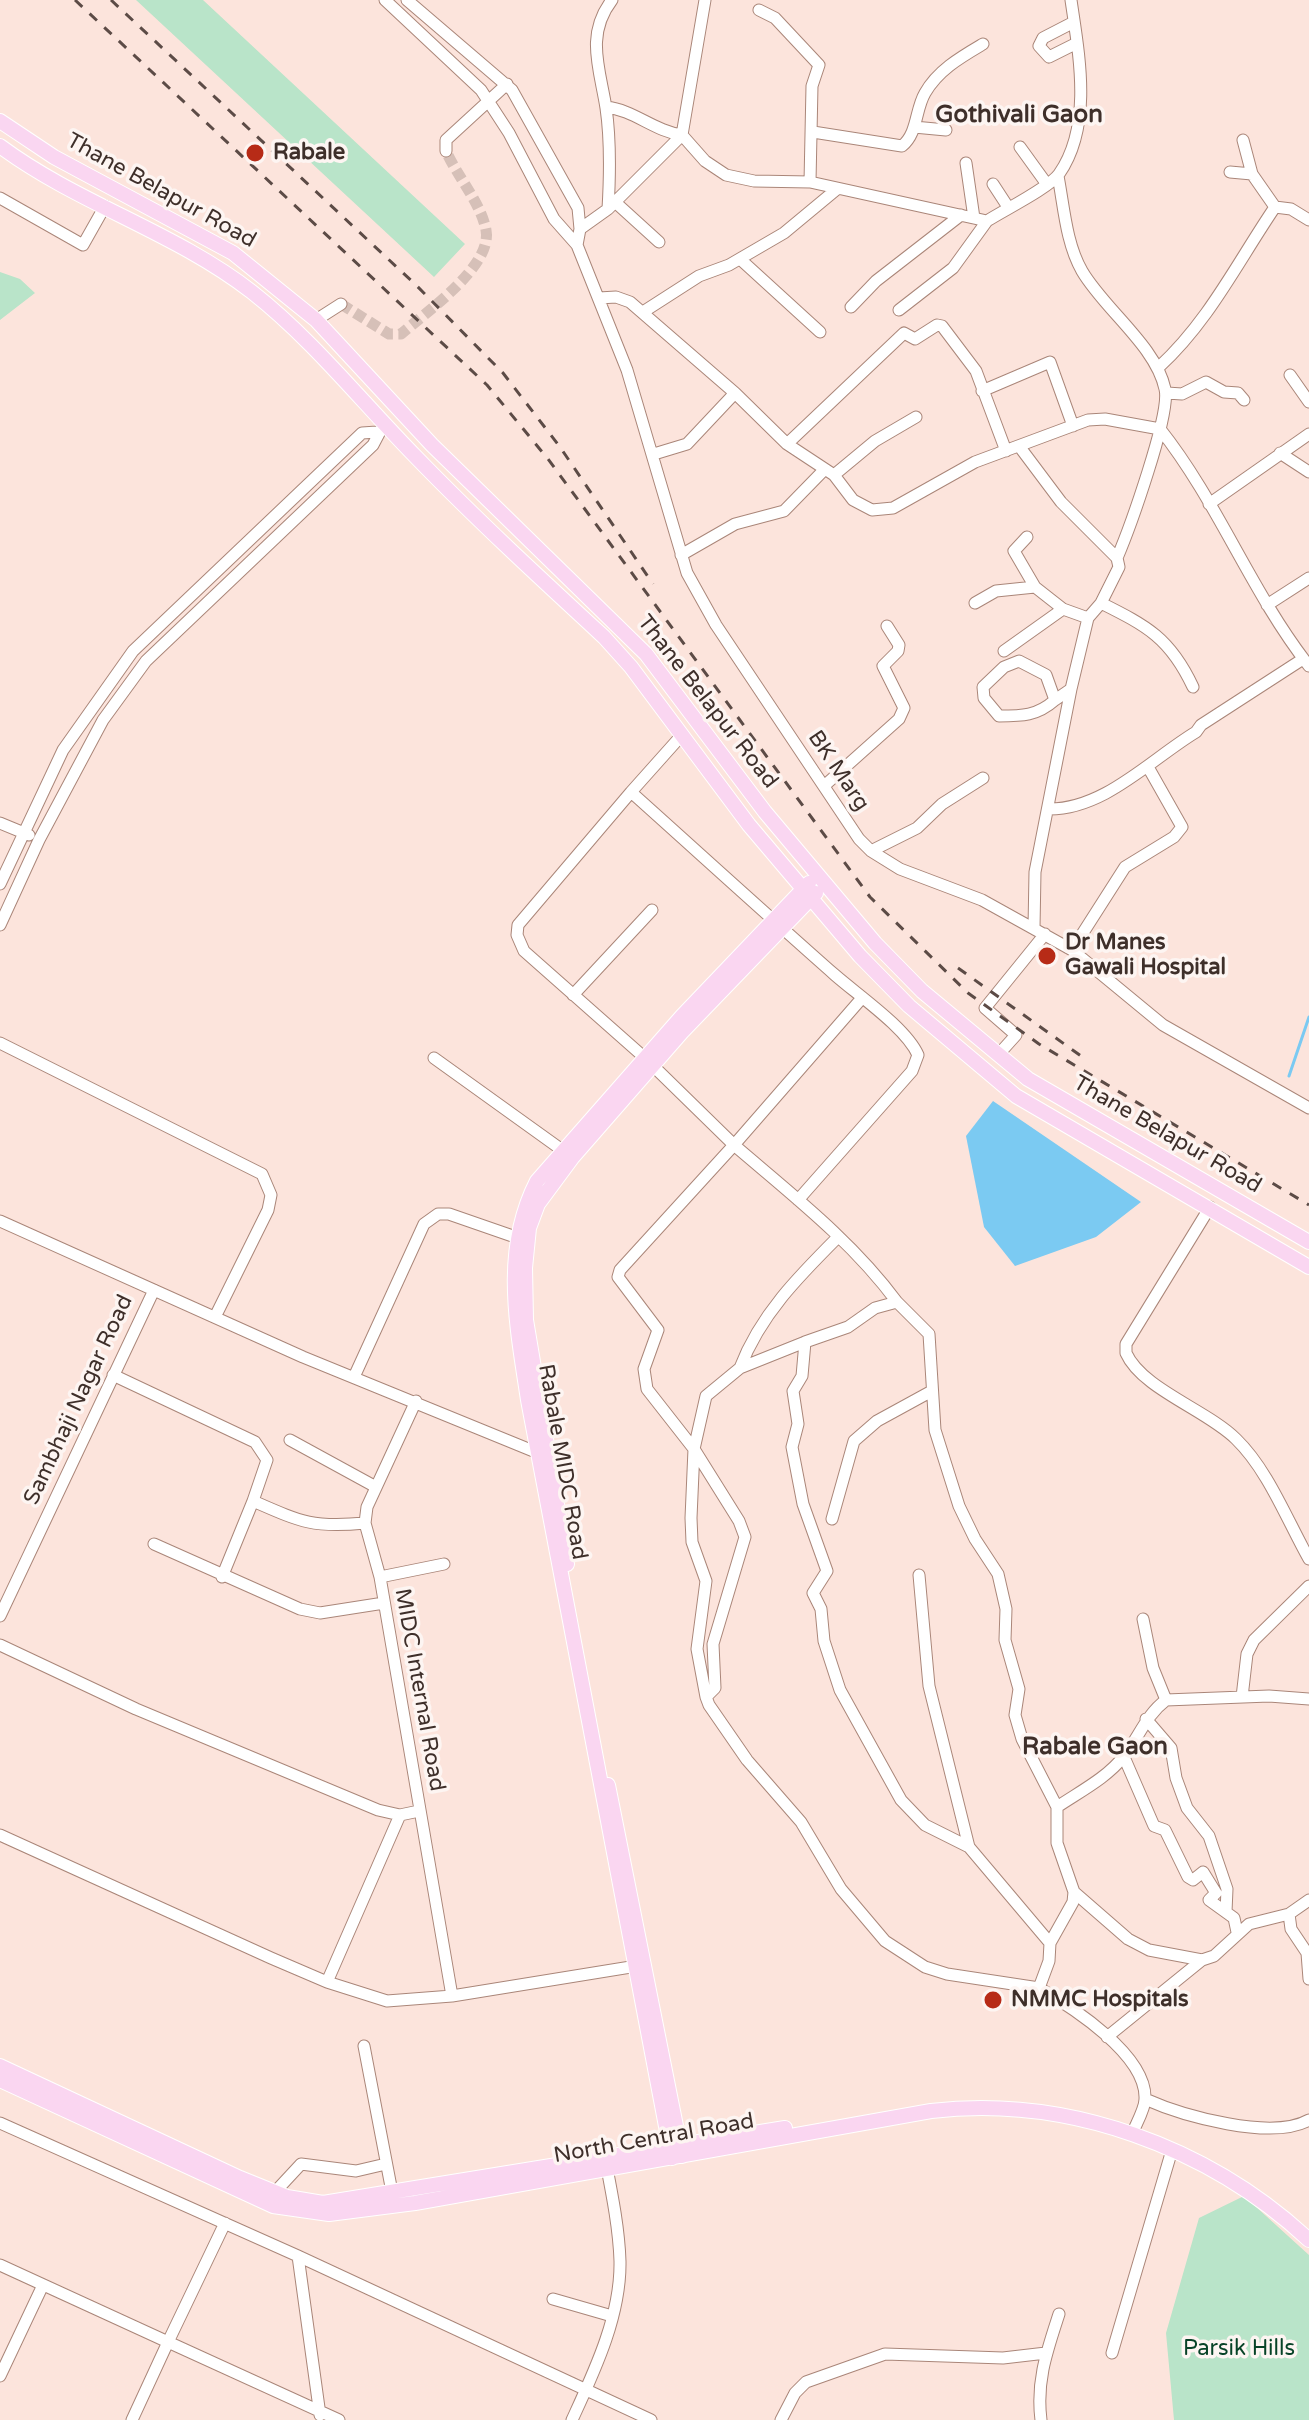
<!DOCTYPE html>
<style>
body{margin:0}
canvas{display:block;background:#fce4dc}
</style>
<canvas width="1309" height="2420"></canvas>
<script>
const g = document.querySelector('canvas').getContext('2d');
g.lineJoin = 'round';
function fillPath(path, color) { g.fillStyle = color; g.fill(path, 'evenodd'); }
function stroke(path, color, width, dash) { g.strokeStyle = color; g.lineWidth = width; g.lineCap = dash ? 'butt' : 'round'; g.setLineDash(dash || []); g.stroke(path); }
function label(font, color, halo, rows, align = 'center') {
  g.font = font + ' "Varela Round",sans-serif'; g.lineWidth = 7; g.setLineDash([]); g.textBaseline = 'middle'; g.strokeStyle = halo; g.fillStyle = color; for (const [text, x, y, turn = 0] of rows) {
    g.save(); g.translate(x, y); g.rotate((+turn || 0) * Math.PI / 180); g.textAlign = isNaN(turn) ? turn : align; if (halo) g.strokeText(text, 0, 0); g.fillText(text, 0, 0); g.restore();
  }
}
fillPath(new Path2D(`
 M136 0H203L465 244 434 277Z
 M0 272 20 279 35 293 0 320Z
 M1244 2196 1309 2255V2420H1174L1166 2333 1199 2218Z`), '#b9e4c9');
fillPath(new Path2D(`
 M993 1101 1141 1202 1096 1237 1015 1266 984 1227 966 1136Z`), '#7bcaf2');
stroke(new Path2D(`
 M1289 1076 1309 1017`), '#7bcaf2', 3);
stroke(new Path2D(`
 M341 304 389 334H401C425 313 493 266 486 230 481 203 457 176 446 151`), '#d6c0b8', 11, [11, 5.5]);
const minor = new Path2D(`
 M385 0 481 90 509 133 554 219 577 245 627 370 687 573 716 625 859 839 871 851 900 869 982 900 1072 950 1163 1025 1309 1108
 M407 0 512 90 578 208 580 229 577 245
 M759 10 775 18 819 65 812 86 810 182
 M1074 22 1043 38 1039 46 1049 57 1077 43
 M606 107C634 110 654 131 682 135L705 161 726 175 754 181 810 182 987 221C1004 210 1049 188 1059 174 1093 125 1079 55 1071 0
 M914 127 946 130
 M813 132 902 146C918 133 915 110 925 93 938 70 961 57 983 44
 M1243 140 1252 174 1275 207 1291 209 1309 220
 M1020 147 1046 183
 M446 151V140L507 84
 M966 163 974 218
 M1230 172 1252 174
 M1058 176C1064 207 1066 243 1082 271 1104 309 1156 346 1165 389 1171 414 1129 530 1117 558
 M993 184 1008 207
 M0 198 83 245 105 206
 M615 202 659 242
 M608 209C610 175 611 142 606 108 600 69 585 35 612 0
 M580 229 608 209 682 135 705 0
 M740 259 820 332
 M599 298 616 297 630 302 735 393 787 444 834 475 853 500 872 510 893 508 975 462 1088 420 1105 419 1160 429C1218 502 1251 592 1309 666
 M851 307 876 281 961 215
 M899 310 953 268 987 221
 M643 312 699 276 729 265 784 233 837 189
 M316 320 341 304
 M1159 367C1209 321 1237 263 1275 207
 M1290 375 1309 402
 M982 391 1050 362 1073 426
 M1167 393 1182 394 1206 382 1224 392 1238 393 1244 400
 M787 444 904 333 915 339 937 325 942 326 976 371 1006 451
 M1019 446 1061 502 1117 558 1119 567 1101 603 1088 618 1071 689 1035 872 1034 928
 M1280 453 1309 472
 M654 454 687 444 735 393
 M834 475 875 441 916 417
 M1209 504 1309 434
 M1027 537 1014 551 1035 587
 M681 555 735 524 784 511 824 470
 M975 603 996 591 1035 587 1063 609 1088 618
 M1101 603C1147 626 1170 638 1193 687
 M1267 605 1309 578
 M1004 651 1063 609
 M1055 700C1037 716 1022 716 999 716L984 698 983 687 1004 667 1019 661 1046 675 1055 700 1071 689
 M824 786 899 719 904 708 883 666 898 651 899 645 887 626
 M631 792 681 736
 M1048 809C1104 810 1151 759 1196 732L1201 725 1303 659
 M0 823 29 835
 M871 851 917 828 942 804 983 778
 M0 884 63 750 133 651 362 433 377 432
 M0 925 39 840 103 720 146 661 373 445 384 424
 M1072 950 1125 867 1174 837 1182 827 1148 767
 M573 995 652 910
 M0 1043 262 1174 271 1195 268 1210 215 1317
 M998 1055 1016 1035 985 1008 1045 934
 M434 1058 569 1155
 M798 1200 912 1071 918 1055C906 1028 859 996 835 975 767 915 699 853 631 792L518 925 517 935 524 951 645 1058 734 1145 862 998
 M1210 1207 1126 1344V1353C1142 1389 1207 1410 1236 1439 1268 1470 1287 1520 1309 1559
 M0 1221 303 1357 543 1455
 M897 1302C852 1241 791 1194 734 1145L620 1270 618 1277 658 1330 644 1369 647 1389 694 1449 739 1521 745 1537 713 1644 715 1688 706 1697 709 1705 747 1760 801 1822 841 1889 885 1941 925 1967 947 1974 1039 1988
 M740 1368C760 1315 799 1276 838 1237
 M113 1375 255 1442 267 1460 253 1501C301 1522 313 1528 365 1523
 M354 1377 424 1224 438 1214H449L524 1240
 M416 1401 367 1507 365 1523 380 1577 452 1996
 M290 1440 376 1487
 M832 1519 854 1441 877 1421 930 1392
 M154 1544 300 1609 320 1613 384 1603
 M919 1575 929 1686 969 1847
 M222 1577 253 1501
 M380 1577 444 1564
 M0 1616 154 1290
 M1143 1619 1153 1668 1166 1700
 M0 1645 136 1709 378 1810 400 1815 419 1811
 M706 1697 697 1649 706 1581 692 1542 691 1518 694 1449 706 1396 740 1368 805 1342
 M1242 1697 1247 1654 1254 1640 1309 1586
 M1146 1719 1171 1748 1176 1778 1187 1808 1209 1836 1227 1889 1226 1912
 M1124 1757 1154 1826 1165 1830 1188 1877 1193 1880 1203 1872 1216 1893 1209 1900 1234 1918 1237 1932
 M0 1835 271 1958 327 1982 387 2001 452 1996 643 1965
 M1074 1892 1128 1939 1149 1950 1202 1960 1214 1956 1249 1924 1289 1914 1309 1900
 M1289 1914 1291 1929 1307 1953 1309 1979
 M1050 1943 969 1847 925 1825 901 1800 840 1690 824 1641 821 1609 813 1593 827 1571 803 1504 792 1447 798 1424 793 1391 802 1376 805 1342 848 1327 875 1308 897 1302 929 1334 935 1430 959 1506 975 1539 998 1574 1006 1609 1005 1640 1019 1689 1015 1715 1022 1739 1057 1807
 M327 1982 400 1815
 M1107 2037 1202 1960
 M364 2046 392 2192
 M1145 2099C1183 2116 1272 2141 1309 2120
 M0 2123 298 2256 651 2420
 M1132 2134C1136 2124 1145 2109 1145 2099 1147 2055 1072 2007 1039 1988L1049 1961 1050 1943 1073 1902 1074 1892 1057 1843V1807C1079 1792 1107 1778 1124 1756 1139 1737 1146 1715 1166 1700L1269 1696 1309 1699
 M275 2192 301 2164 356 2171 386 2164
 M225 2223 168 2342 339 2420
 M298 2256 320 2415
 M0 2265 168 2342 132 2420
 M553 2299 612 2316
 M1112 2353 1172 2150
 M0 2376 43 2285
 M572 2420C594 2372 621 2316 620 2261 619 2229 612 2194 606 2163
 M781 2420 795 2393 806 2382 885 2354 1003 2358 1046 2353
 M1041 2420C1036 2381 1047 2351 1059 2314`);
const major = new Path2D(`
 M0 121 54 157 233 253 316 320 432 445 646 654 765 812 875 943 922 991 1028 1079 1309 1242
 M0 146C78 204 175 232 252 292 313 340 361 401 415 456 476 519 540 578 604 637L631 667 749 825 860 956 909 1006 1016 1096 1309 1267
 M567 1564 526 1320 525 1268 529 1228 538 1204 572 1158 682 1032 816 893
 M608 1785 682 2156
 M0 2066 240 2178 287 2197 323 2203 785 2128
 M0 2080 273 2206 329 2214 415 2203 931 2111C1068 2095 1209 2147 1309 2240
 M672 2158 528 1400C517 1326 501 1251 537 1181L682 1016 809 883`);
stroke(minor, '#aa8679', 13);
stroke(major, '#fff', 16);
stroke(minor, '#fff', 11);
stroke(major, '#fad6f1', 14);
stroke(new Path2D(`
 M75 0 487 385 548 459 870 897 968 993 1039 1044 1309 1205
 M111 0 417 286 503 373 560 447 653 584
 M958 968 1088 1061`), '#5c4b46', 3, [10, 10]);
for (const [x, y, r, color] of [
 [255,153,10,"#b72b17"],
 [1047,956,10,"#b72b17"],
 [993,2000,10,"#b72b17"]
]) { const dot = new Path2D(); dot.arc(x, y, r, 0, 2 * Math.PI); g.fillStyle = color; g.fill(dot); stroke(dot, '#fdf5f2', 3); }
label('bold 22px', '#3e2f2a', '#fdf5f2', [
 ["Rabale",273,153],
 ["Dr Manes",1065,943],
 ["Gawali Hospital",1065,968],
 ["NMMC Hospitals",1011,2000]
], 'left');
label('22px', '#3e2f2a', '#fdf5f2', [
 ["Thane Belapur Road",161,191,29],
 ["Thane Belapur Road",707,702,52],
 ["BK Marg",838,771,56],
 ["Thane Belapur Road",1167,1135,30],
 ["Sambhaji Nagar Road",79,1400,-65],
 ["Rabale MIDC Road",562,1462,80],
 ["MIDC Internal Road",419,1690,80],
 ["North Central Road",654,2139,-10]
]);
label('22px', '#074327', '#fdf5f2', [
 ["Parsik Hills",1239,2349]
]);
label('bold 24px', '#3e2f2a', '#fdf5f2', [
 ["Gothivali Gaon",1019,116],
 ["Rabale Gaon",1095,1748]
]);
</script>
